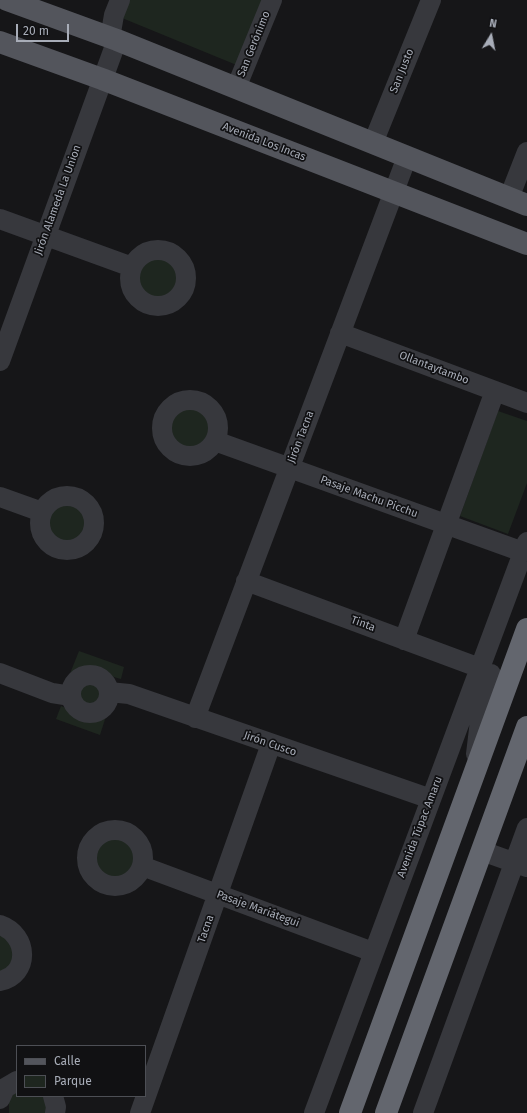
<!DOCTYPE html>
<meta charset="utf-8">
<style>
body{margin:0}
#map{position:relative;width:527px;height:1113px;overflow:hidden;background:#161618;font-family:"Fira Sans",sans-serif}
canvas{display:block}
.legend{position:absolute;left:16px;top:1045px;width:130px;height:52px;box-sizing:border-box;background:#111113;border:1px solid #4d4f55;margin:0;padding:5px 7px;list-style:none;font-size:12px;color:#a8adb8}
.legend li{display:flex;align-items:center;gap:8px;height:20px}
.legend b{width:20px;border:1px solid #4d4f55}
.north{position:absolute;left:471px;top:16px;width:40px;height:40px;-webkit-text-stroke:3px #111113;paint-order:stroke;rotate:10deg;font-size:11px;font-weight:700;line-height:16px;text-align:center;color:#a8adb8}
.north::after{content:'';display:block;margin:auto;width:14px;height:18px;background:#a8adb8;clip-path:polygon(50% 0,100% 100%,50% 72%,0 100%)}
.scale{position:absolute;left:16px;top:24px;width:53px;height:18px;box-sizing:border-box;border:2px solid #a8adb8;border-top:0;padding-left:5px;font-size:12px;line-height:14px;white-space:nowrap;color:#a8adb8;-webkit-text-stroke:3px #111113;paint-order:stroke}
</style>
<div id="map">
<canvas width="527" height="1113"></canvas>
<ul class="legend">
<li><b style="height:5px;background:#53555c"></b>Calle</li>
<li><b style="height:11px;background:#1e261f"></b>Parque</li>
</ul>
<div class="north">N</div>
<div class="scale">20 m</div>
</div>
<script>
const g = document.querySelector('canvas').getContext('2d');
g.lineJoin = 'round';
function fillPath(path, color) { g.fillStyle = color; g.fill(path, 'evenodd'); }
function stroke(path, color, width, dash) { g.strokeStyle = color; g.lineWidth = width; g.lineCap = dash ? 'butt' : 'round'; g.setLineDash(dash || []); g.stroke(path); }
function label(font, color, halo, rows, align = 'center') {
  g.font = font + ' "Fira Sans",sans-serif'; g.lineWidth = 3.5; g.setLineDash([]); g.textBaseline = 'middle'; g.strokeStyle = halo; g.fillStyle = color; for (const [text, x, y, turn = 0] of rows) {
    g.save(); g.translate(x, y); g.rotate((+turn || 0) * Math.PI / 180); g.textAlign = isNaN(turn) ? turn : align; if (halo) g.strokeText(text, 0, 0); g.fillText(text, 0, 0); g.restore();
  }
}
fillPath(new Path2D(`
 M129 0H265L239 66 122 18Z
 M136 277a23 23 0 1 1 46 0a23 23 0 1 1-46 0Z
 M168 427a21 21 0 1 1 42 0a21 21 0 1 1-42 0Z
 M498 411 527 421V483L508 534 460 516Z
 M47 523a20 20 0 1 1 40 0a20 20 0 1 1-40 0Z
 M79 651 124 667 121 679C110 676 98 670 87 671 80 672 77 678 69 676Z
 M78 693a13 13 0 1 1 26 0a13 13 0 1 1-26 0Z
 M61 706C80 714 88 720 108 710L100 735 56 719Z
 M91 858a24 24 0 1 1 48 0a24 24 0 1 1-48 0Z
 M0 933 12 940 13 964 0 972Z
 M17 1090V1096H46L49 1113H9V1099Z`), '#1e261f');
stroke(new Path2D(`
 M110 38 114 15 120 0
 M236 88 272 0
 M373 143 431 0
 M509 198 527 152
 M0 219 132 267
 M130 278a28 28 0 1 1 56 0a28 28 0 1 1-56 0Z
 M340 333 527 403
 M0 361 117 40
 M162 428a28 28 0 1 1 56 0a28 28 0 1 1-56 0Z
 M215 441 523 552
 M40 523a27 27 0 1 1 54 0a27 27 0 1 1-54 0Z
 M0 497 42 512
 M246 581 480 668
 M404 640 495 391
 M0 673 52 693 71 696
 M71 694a19 19 0 1 1 38 0a19 19 0 1 1-38 0Z
 M109 692 129 694 431 799
 M195 718 407 157
 M476 754 483 696 491 674
 M87 858a28 28 0 1 1 56 0a28 28 0 1 1-56 0Z
 M482 851 527 867
 M142 866 373 952
 M0 925C29 935 30 975 0 981
 M53 1096 56 1107 55 1113
 M0 1099 5 1088 17 1081
 M140 1113 271 744
 M314 1113 527 542
 M423 1113 527 828`), '#37383d', 20);
stroke(new Path2D(`
 M7 0 117 40 527 205
 M0 42 102 79 527 244`), '#53555c', 22);
stroke(new Path2D(`
 M350 1113 527 629
 M386 1113 527 727`), '#63666e', 22);
label('11px', '#a8adb8', '#111113', [
 ["San Gerónimo",254,44,-68],
 ["San Justo",402,71,-68],
 ["Avenida Los Incas",264,142,21],
 ["Jirón Alameda La Union",58,200,-70],
 ["Ollantaytambo",434,368,21],
 ["Jirón Tacna",301,437,-69],
 ["Pasaje Machu Picchu",369,497,20],
 ["Tinta",363,624,20],
 ["Jirón Cusco",270,744,19],
 ["Avenida Túpac Amaru",420,827,-69],
 ["Pasaje Mariátegui",258,909,20],
 ["Tacna",206,929,-71]
]);
</script>
